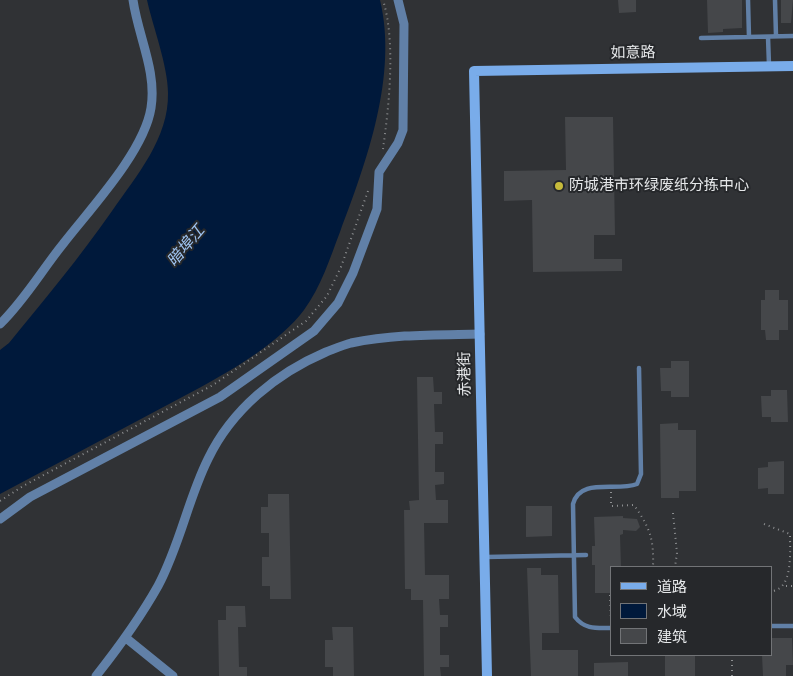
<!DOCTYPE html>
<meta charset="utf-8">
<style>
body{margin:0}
#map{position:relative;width:793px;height:676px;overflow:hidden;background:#303235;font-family:Montserrat,"Noto Sans SC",sans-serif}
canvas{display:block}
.legend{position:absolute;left:610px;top:566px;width:162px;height:90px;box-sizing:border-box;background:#26282b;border:1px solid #727477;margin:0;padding:6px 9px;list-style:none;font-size:15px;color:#e5e7e9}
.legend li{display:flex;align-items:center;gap:10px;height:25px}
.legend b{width:25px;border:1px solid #727477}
</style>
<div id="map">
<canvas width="793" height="676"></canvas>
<ul class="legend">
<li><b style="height:6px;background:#79acea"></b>道路</li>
<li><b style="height:14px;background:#00193b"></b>水域</li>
<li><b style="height:14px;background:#45474a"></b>建筑</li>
</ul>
</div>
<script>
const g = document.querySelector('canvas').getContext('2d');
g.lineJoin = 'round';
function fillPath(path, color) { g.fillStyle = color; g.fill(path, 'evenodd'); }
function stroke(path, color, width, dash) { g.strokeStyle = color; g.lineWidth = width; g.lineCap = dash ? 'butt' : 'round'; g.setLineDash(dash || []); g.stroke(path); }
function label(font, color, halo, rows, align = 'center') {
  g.font = font + ' Montserrat,"Noto Sans SC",sans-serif'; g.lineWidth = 4; g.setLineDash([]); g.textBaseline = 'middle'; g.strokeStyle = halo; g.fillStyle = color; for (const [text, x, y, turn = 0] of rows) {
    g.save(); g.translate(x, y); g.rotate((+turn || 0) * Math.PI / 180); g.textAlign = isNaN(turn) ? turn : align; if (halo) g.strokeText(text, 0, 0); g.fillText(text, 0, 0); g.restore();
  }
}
fillPath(new Path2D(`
 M147 0H380C398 75 367 161 340 232 330 258 321 287 304 310 281 341 234 369 201 387L0 494V350L9 343C45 299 80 257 112 211 137 175 169 138 168 93 168 66 153 27 147 0Z`), '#00193b');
fillPath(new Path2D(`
 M618 0H636V12L619 13Z
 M707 0H742V28L723 29V32L708 33Z
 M781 0H793L791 23H781Z
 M565 117H613L615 235H594V259H622V271L533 272 532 200 504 201V171L566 170Z
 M765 290H779V300H788V330H779V340H766L765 330H761V300H765Z
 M671 361H689V397H671V391H661L660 368H671Z
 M417 377H433L434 392H442V404H434L435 432H443V444H435V472H444V484L435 485 436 500H448V523H424L425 575H449V599H439L440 615H448V627H440V655H449V667H440L441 676H424L423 600H411V589H405L404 510H410L409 501 419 500Z
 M771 390H787L788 422H771V417H762L761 396H771Z
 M678 423V430H696V491H679V498H661L660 424Z
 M784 461V494H768V488L758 489V468L768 467V462Z
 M268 494H289L291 599H270V586H262V557H269V533H261V507H268Z
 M526 506H552V536L526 537Z
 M623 516V518L637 519 640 527 636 531 623 530V534L620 535 621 567H612V593H595V565H592V546H595L594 517Z
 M527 568H541V575H558L559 633H542V650H578V676H531Z
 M226 606H245L246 627H238L239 667H247V676H219L218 620H226Z
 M332 627H353L354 676H333V667H325V640H333Z
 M772 638H792L793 665H786V676H763L762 655H772Z
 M665 655H695V676H665Z
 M628 662V676H594V663Z`), '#45474a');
stroke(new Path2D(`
 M383 149C389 106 396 42 383 0
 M611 492V506L634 505C650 528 654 539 653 567
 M0 501 23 486 213 385 306 321 327 296 341 267 368 191
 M673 513 677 553 675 567
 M764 524 790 534C790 553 793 589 772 591
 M786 586H793
 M611 621 610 595H612
 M732 655V676`), '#8d8f91', 2, [1, 4]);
stroke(new Path2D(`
 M748 0 749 37
 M775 0 776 36
 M768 37 769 65
 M701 38 793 36
 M486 557 586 555
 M772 626H793
 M612 628C597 628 585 630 575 617L573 504C580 477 616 492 637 484L641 474 639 368`), '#6180a7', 4.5);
stroke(new Path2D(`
 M0 324C24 301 42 270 63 244 90 209 144 152 151 108 157 71 138 36 133 0
 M0 519 30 497 220 397 314 331 338 303 353 273 377 209 379 172 398 143 403 130 404 24 398 0
 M126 638 173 676
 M96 676C119 647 140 618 158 586 180 545 188 499 208 459 232 409 277 373 326 352 334 349 343 345 351 343 394 334 436 335 480 334`), '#6180a7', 9);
stroke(new Path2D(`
 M487 676 474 71 793 66`), '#79acea', 10);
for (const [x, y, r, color] of [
 [559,186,5,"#c7bb3b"]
]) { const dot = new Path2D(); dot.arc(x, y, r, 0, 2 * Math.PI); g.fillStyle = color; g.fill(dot); stroke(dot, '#26282b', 2); }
label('15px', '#e5e7e9', '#26282b', [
 ["如意路",633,53,-1],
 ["赤港街",465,374,-91]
]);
label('15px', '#e5e7e9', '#26282b', [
 ["防城港市环绿废纸分拣中心",569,186]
], 'left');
label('italic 16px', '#9fc4f1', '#26282b', [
 ["暗埠江",186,246,-50]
]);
</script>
